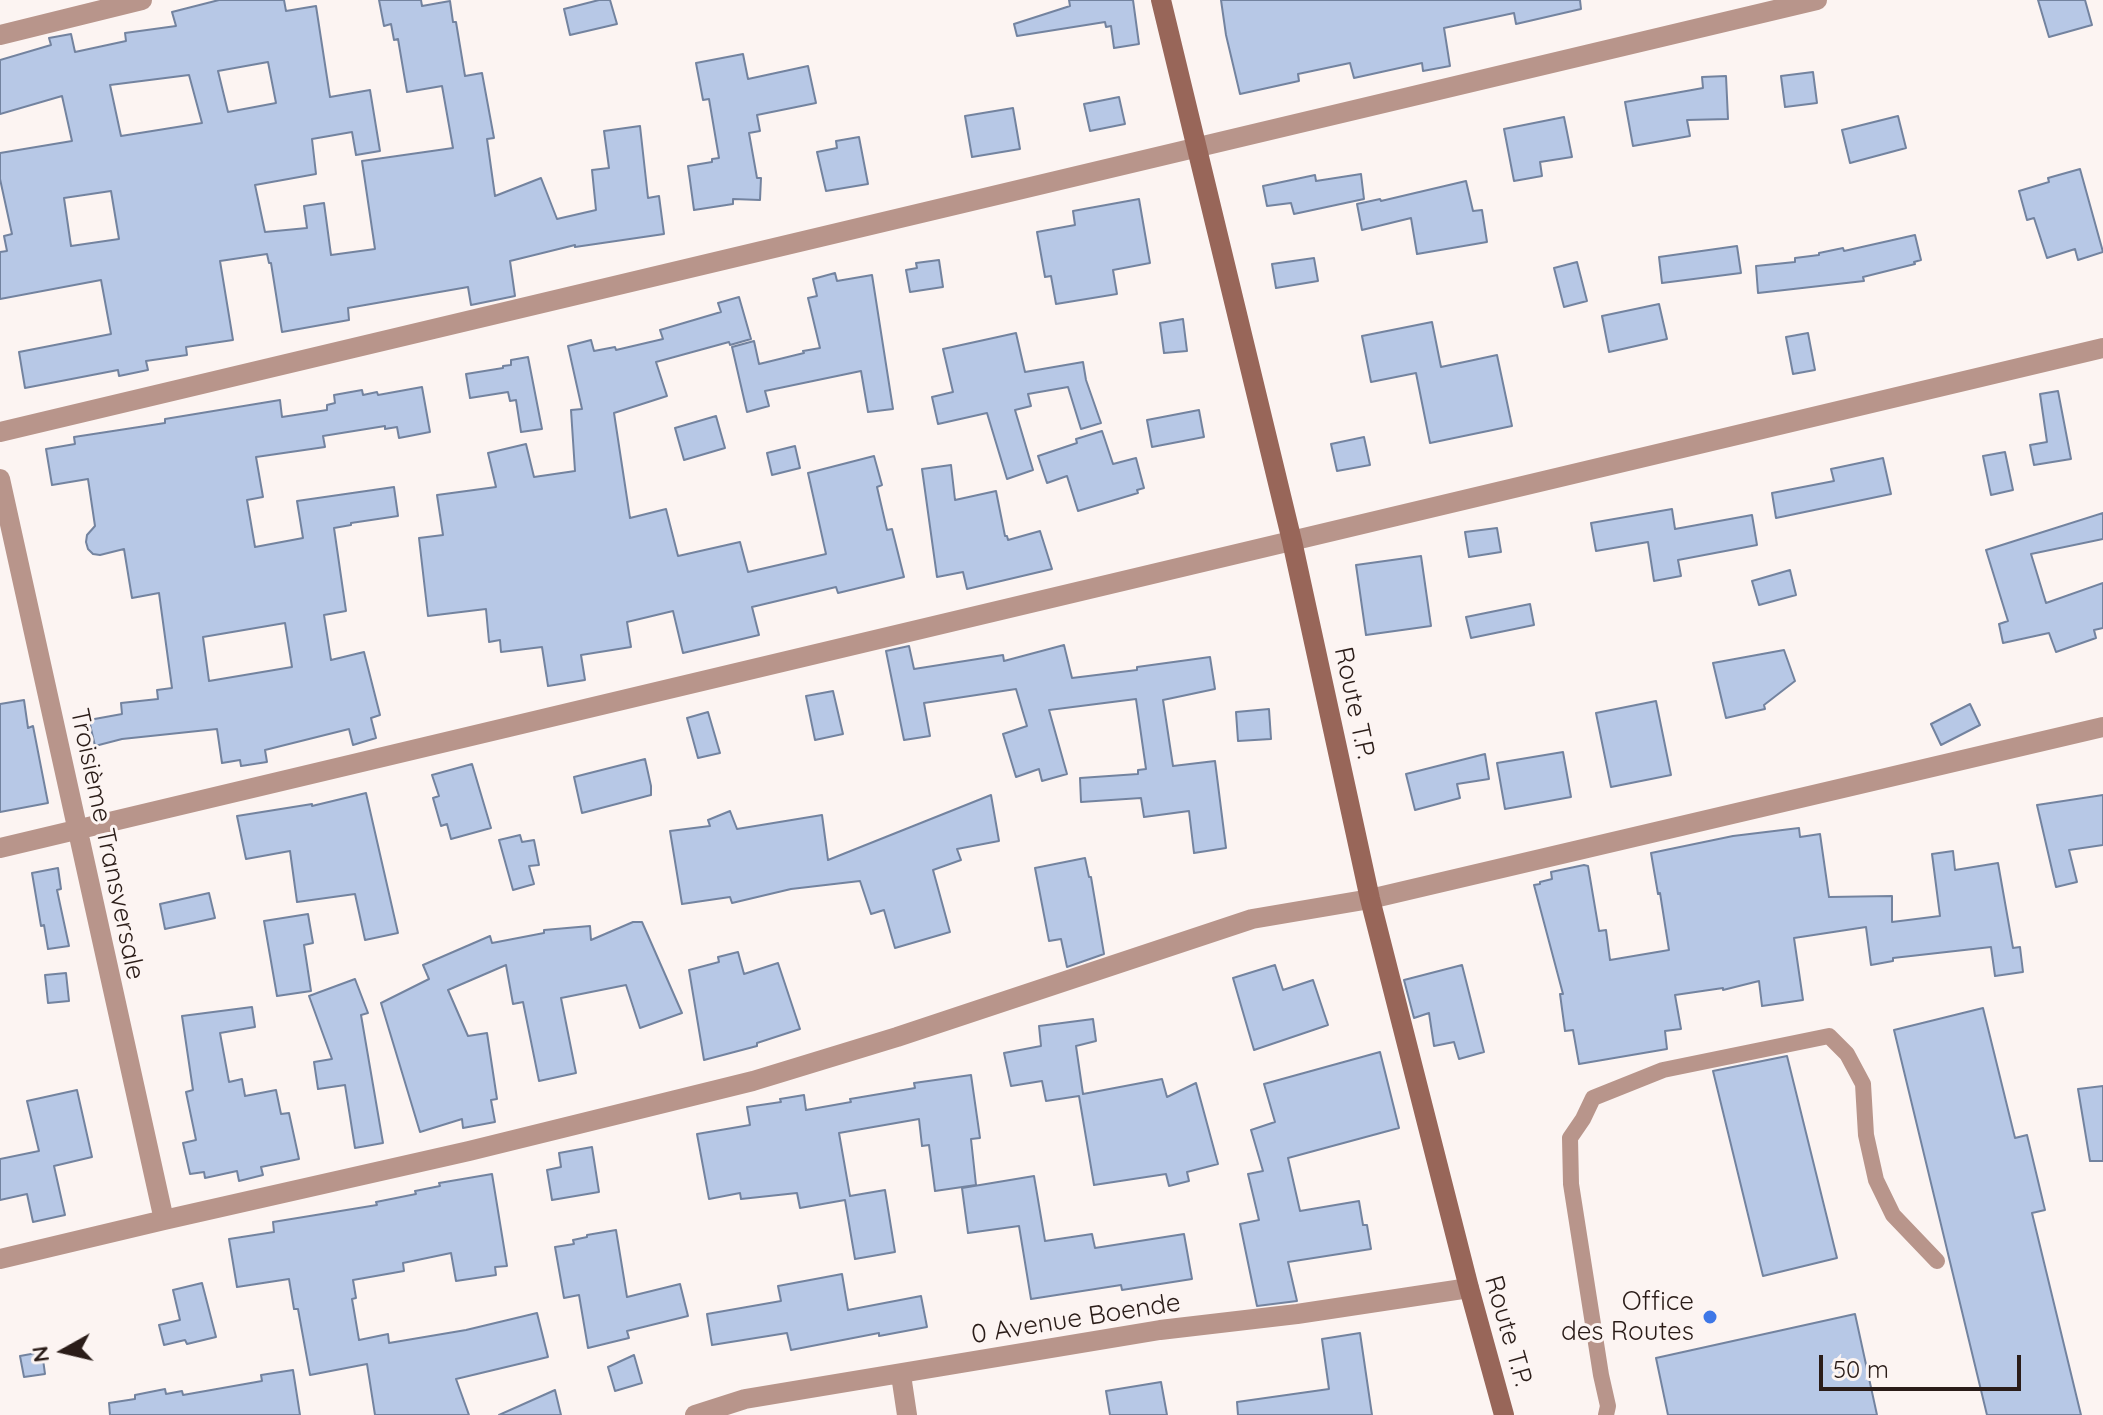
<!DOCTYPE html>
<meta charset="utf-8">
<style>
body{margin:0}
#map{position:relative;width:2103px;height:1415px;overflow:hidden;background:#fcf4f2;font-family:Quicksand,sans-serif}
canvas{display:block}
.north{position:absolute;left:24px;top:1311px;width:80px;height:80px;-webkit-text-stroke:6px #fcf4f2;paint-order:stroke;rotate:262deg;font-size:22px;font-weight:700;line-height:32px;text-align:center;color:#2a1c18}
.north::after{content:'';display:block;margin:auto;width:28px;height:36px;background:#2a1c18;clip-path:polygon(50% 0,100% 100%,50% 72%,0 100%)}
.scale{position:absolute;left:1819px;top:1355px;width:202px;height:36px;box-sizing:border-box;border:4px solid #2a1c18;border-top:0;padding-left:10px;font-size:24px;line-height:28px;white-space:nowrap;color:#2a1c18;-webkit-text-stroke:6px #fcf4f2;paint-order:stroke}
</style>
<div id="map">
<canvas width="2103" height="1415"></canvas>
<div class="north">N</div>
<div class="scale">50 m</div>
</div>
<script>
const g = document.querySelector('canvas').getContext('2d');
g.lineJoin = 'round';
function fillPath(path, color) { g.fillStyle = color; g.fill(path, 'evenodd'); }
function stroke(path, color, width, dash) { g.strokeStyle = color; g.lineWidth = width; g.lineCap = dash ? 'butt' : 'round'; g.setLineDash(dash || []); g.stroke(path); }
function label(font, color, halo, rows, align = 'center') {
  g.font = font + ' Quicksand,sans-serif'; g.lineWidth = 6; g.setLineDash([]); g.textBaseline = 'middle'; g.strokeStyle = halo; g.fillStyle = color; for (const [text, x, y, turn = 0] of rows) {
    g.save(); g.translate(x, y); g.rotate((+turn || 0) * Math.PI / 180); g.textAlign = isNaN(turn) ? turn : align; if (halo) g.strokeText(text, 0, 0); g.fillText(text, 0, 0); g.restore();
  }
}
const building = new Path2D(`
 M219 0H284L286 11 316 6 330 97 370 90 380 151 356 155 352 132 312 139 316 174 255 185 265 232 307 228 304 206 324 203 331 255 375 249 362 161 453 148 442 86 407 92 398 39 394 40 391 24 384 26 379 0H421L422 6 450 1 453 22H456L465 76 482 73 494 138 487 139 495 196 541 178 557 219 596 210 592 170 609 168 604 131 640 126 648 198 659 196 664 234 575 247V245L510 261 515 296 471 305 468 287 348 308 349 320 282 332 271 263H269L267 254 220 261 233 340 186 347 187 355 146 361 148 370 119 376 118 370 25 388 19 352 111 334 101 280 0 299V252L7 251 4 236 12 234 0 179V153L72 141 62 96 0 114V60L51 45 49 38 71 34 75 52 126 41 125 33 176 26 172 12ZM268 62 276 103 228 112 218 71ZM189 75 202 123 121 136 110 85ZM111 191 119 239 71 246 64 198Z
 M599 0H610L617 24 570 35 564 9Z
 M1069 0H1133L1139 44 1114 48 1111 26 1106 27 1105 22 1017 36 1014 24 1070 6Z
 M1221 0H1580L1581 9 1516 24 1514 13 1444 28 1450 66 1423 71 1422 63 1354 78 1350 63 1298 74 1299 81 1240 94 1226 35Z
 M2038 0H2085L2092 25 2049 37Z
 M743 54 748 79 808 66 816 103 757 115 760 131 749 133 757 178H761L760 200 733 199V204L694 210 688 166 712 162V159L719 158 709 99 703 100 696 63Z
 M1813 72 1817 103 1785 107 1781 76Z
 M1726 76 1728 119 1687 120 1690 136 1633 146 1625 102 1703 88 1702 77Z
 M1119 97 1125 124 1090 131 1084 104Z
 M1013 108 1020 149 972 157 965 116Z
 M1898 116 1906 148 1850 163 1842 130Z
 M1564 117 1572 157 1540 162 1542 176 1514 181 1504 129Z
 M859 137 868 184 826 191 817 152 837 148 836 141Z
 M2080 169 2103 252 2078 260 2075 249 2047 258 2034 218 2027 220 2019 191 2049 182 2048 178Z
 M1361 174 1364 199 1294 214 1291 203 1267 206 1263 186 1315 175 1316 181Z
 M1466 181 1473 211 1482 210 1487 242 1417 254 1411 218 1362 230 1357 204 1380 199 1381 201Z
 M1139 199 1150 263 1113 270 1117 294 1056 304 1051 276 1045 277 1037 232 1075 225 1073 211Z
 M1915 235 1921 260 1914 262 1915 264 1863 277 1864 281 1758 293 1756 266 1795 262V258L1819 255V253L1843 248 1844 251Z
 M1737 246 1741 273 1662 283 1659 257Z
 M1314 258 1318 281 1276 288 1272 264Z
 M939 260 943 287 910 292 906 270 917 268 916 263Z
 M1577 262 1587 301 1564 307 1554 268Z
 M835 273 837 281 872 275 893 409 868 412 861 371 765 391 769 406 747 412 732 347 754 341 759 364 804 353 803 351 820 348 808 298 817 296 813 279Z
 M739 297 751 339 730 345 729 342 656 362 667 396 614 413 630 518 666 509 678 556 740 542 748 572 826 554 808 473 874 456 882 485 877 487 887 530 892 529 904 577 838 593 836 587 752 607 759 635 683 653 673 611 627 622 631 647 581 655 585 680 548 686 542 647 501 652 500 640 489 642 486 609 428 616 419 538 443 535 437 495 496 487 488 453 526 444 534 477 575 471 571 410 582 409 568 346 591 340 594 351 615 347 616 350 663 339 660 330 721 312 718 303Z
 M1659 304 1667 339 1609 352 1602 316Z
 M1183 319 1187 351 1164 353 1160 323Z
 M1432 322 1441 367 1497 355 1512 426 1430 443 1416 373 1371 382 1362 336Z
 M1016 333 1025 372 1083 362 1086 380 1101 423 1081 429 1068 387 1028 394 1031 406 1015 410 1033 470 1007 479 987 413 938 424 932 397 953 392 943 349Z
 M1808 333 1815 370 1793 374 1786 337Z
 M528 357 542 429 521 432 516 400 510 401 508 392 470 398 466 374 503 368V366L511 365V360Z
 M422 387 430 432 399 438 397 427 385 429V426L323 436 325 447 256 457 263 497 247 500 255 547 303 538 297 501 394 487 398 516 351 523V525L334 528 346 611 324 615 331 660 364 652 380 715 371 718 376 738 353 745 349 729 265 750 267 762 241 766 240 760 222 763 217 729 122 739 95 746 89 720 122 714 121 703 158 699 157 690 172 688 159 593 132 598 124 549 100 555 93 554 88 549 86 542 87 535 95 526 88 479 52 485 46 449 75 444 74 437 165 423V419L280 400 282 417 327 410V405L335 403 334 395 362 390 363 395 377 392 378 395ZM285 623 292 667 209 681 203 637Z
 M2058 391 2071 459 2034 465 2030 445 2047 442 2040 394Z
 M1199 410 1204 437 1152 447 1147 420Z
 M716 416 725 448 684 460 675 428Z
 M1102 431 1113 464 1136 458 1144 488 1137 490 1138 493 1078 511 1067 476 1047 483 1038 456 1077 443 1076 439Z
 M1364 437 1370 465 1337 471 1331 444Z
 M795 446 800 468 772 475 767 453Z
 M2005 452 2013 490 1991 495 1983 456Z
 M1883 458 1891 494 1776 518 1772 493 1834 481 1831 469Z
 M951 465 955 500 996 491 1005 536H1007L1008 540 1040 531 1052 569 967 589 963 572 937 577 922 469Z
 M1672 509 1675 529 1752 515 1757 545 1678 560 1681 576 1654 581 1648 542 1596 551 1591 523Z
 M2103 513V539L2031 554 2046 603 2103 583V628L2094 630 2096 638 2056 652 2049 633 2003 643 1999 624 2008 621 1986 550Z
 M1497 528 1501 552 1469 557 1465 532Z
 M1421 556 1431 626 1366 635 1356 565Z
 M1790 570 1796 595 1759 605 1752 581Z
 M1530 604 1534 625 1471 638 1466 617Z
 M1064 645 1072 678 1137 670V667L1210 657 1215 689 1163 700 1173 766 1215 761 1226 848 1194 853 1189 811 1144 817 1141 798 1081 802 1080 778 1138 774V770L1146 769 1136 699 1049 710 1067 774 1042 781 1039 769 1016 777 1003 734 1027 726 1016 689 924 703 930 736 904 740 886 651 909 646 914 669 1003 655 1004 661Z
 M1784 650 1795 681 1764 705 1765 709 1726 718 1713 663Z
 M833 691 843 734 815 740 806 696Z
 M24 700 28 728 33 726 48 803 0 812V704Z
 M1656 701 1671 775 1611 787 1596 713Z
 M1970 704 1980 725 1941 745 1931 724Z
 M1269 709 1271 739 1238 741 1236 712Z
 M708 712 720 753 698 758 687 718Z
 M1563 752 1571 797 1505 809 1497 763Z
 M1485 754 1489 779 1457 784 1460 798 1415 810 1406 774Z
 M645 759 651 786V795L582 813 574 777Z
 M472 764 491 828 451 839 447 824 441 826 433 798 439 796 432 775Z
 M366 793 398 933 365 940 355 894 297 902 290 851 246 859 237 816 312 804V806Z
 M991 795 999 841 957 849 961 860 933 870 950 932 895 948 884 910 871 914 860 881 791 889 732 903 730 897 682 904 670 831 710 826 708 820 730 811 737 829 822 815 828 860Z
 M2103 795V845L2069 850 2077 882 2056 887 2037 805Z
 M1799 828 1800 837 1820 834 1829 897 1892 896V922L1940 916 1932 854 1953 851 1955 870 1998 863 2013 948 2020 947 2023 972 1995 976 1991 947 1893 958V961L1871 965 1866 927 1794 938 1803 1000 1762 1006 1759 981 1723 990V988L1675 995 1681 1029 1665 1031 1667 1049 1579 1064 1573 1030 1565 1031 1560 994H1563L1534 885 1540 884V882L1552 879 1551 872 1584 865 1588 866 1599 931 1606 930 1610 960 1669 950 1660 893 1658 894 1651 853 1733 836Z
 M520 835 522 842 534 840 539 865 529 866 534 884 513 890 499 840Z
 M1085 858 1089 877H1091L1104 954 1067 967 1061 939 1049 941 1035 868Z
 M58 868 61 889 57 890 69 946 48 949 44 925 41 926 32 873Z
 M209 893 215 918 165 929 160 904Z
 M308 914 313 943 304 945 311 991 277 996 264 921Z
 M633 922H642L682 1013 640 1028 626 985 561 998 576 1073 539 1081 523 1002 513 1004 506 965 448 990 468 1036 487 1033 497 1099 491 1100 495 1122 463 1128 462 1119 420 1132 381 1003 429 979 423 965 490 936 492 943 544 933V930L590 926 591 940Z
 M738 952 744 974 778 963 800 1029 757 1043V1046L704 1060 689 970 719 962 718 957Z
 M1275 965 1283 990 1313 980 1328 1025 1254 1050 1233 978Z
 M1462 965 1484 1052 1459 1059 1454 1042 1434 1046 1429 1013 1414 1018 1404 980Z
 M66 973 69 1001 48 1003 45 975Z
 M355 979 368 1013 361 1015 383 1143 355 1148 345 1085 318 1089 314 1062 332 1059 309 996Z
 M252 1007 255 1027 220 1033 229 1082 242 1079 245 1096 276 1090 281 1114 289 1113 299 1159 261 1167 263 1175 239 1181 237 1171 205 1178 204 1172 190 1174 183 1143 196 1140 186 1092 193 1090 182 1016Z
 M1983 1008 2015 1138 2027 1135 2045 1210 2032 1213 2081 1415H1987L1894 1030Z
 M1093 1019 1096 1041 1076 1046 1083 1094 1162 1079 1167 1097 1196 1083 1218 1164 1187 1172 1189 1181 1169 1186 1166 1174 1094 1185 1079 1096 1046 1101 1042 1081 1011 1086 1004 1053 1041 1046 1039 1026Z
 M1380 1052 1399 1128 1288 1158 1300 1211 1359 1201 1363 1225H1367L1371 1249 1288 1262 1297 1301 1257 1306 1240 1224 1259 1220 1248 1174 1263 1171 1251 1130 1275 1122 1264 1084Z
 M1787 1056 1837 1258 1763 1276 1713 1071Z
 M971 1075 980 1138 971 1139 976 1185 935 1191 929 1145 922 1146 919 1119 839 1133 850 1196 885 1190 895 1252 855 1259 845 1200 800 1208 797 1193 741 1199 740 1193 709 1199 697 1134 750 1125 747 1107 781 1102 780 1099 804 1095 806 1110 851 1102 850 1099 915 1088 914 1083Z
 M2103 1086V1161H2090L2078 1089Z
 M77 1090 92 1157 54 1166 65 1215 33 1222 27 1194 0 1200V1159L39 1151 27 1101Z
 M592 1147 599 1192 552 1200 547 1170 561 1167 559 1153Z
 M492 1174 507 1266 495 1267 496 1275 456 1281 451 1253 403 1263 404 1271 353 1280 356 1298 352 1299 359 1340 388 1334 389 1343 466 1330 537 1313 548 1357 456 1379 469 1415H375L367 1364 310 1375 298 1309H294L289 1279 237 1287 229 1239 274 1232 273 1222 377 1205 376 1202 416 1194 415 1191 440 1186 439 1183Z
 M1034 1176 1045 1241 1092 1234 1095 1248 1184 1234 1192 1279 1122 1290 1121 1285 1031 1299 1019 1226 968 1233 962 1188Z
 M616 1230 627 1297 680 1284 688 1316 627 1331 629 1338 588 1348 579 1295 564 1298 555 1247 574 1244 573 1240 587 1237V1235Z
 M842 1274 848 1310 921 1296 927 1327 879 1336V1333L791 1350 787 1333 712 1345 707 1314 781 1301 778 1286Z
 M202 1283 216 1337 187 1344 185 1340 164 1345 159 1325 180 1320 173 1290Z
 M1855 1314 1877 1415H1668L1656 1358Z
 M1360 1333 1372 1415H1238L1237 1402 1329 1389 1322 1339Z
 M42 1352 45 1374 24 1377 20 1356Z
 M634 1355 642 1383 615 1391 608 1367Z
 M293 1370 300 1415H110L109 1403 135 1399V1395L165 1389 166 1394 182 1391 183 1395 262 1381 261 1375Z
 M1161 1382 1167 1415H1110L1106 1391Z
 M555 1390 561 1415H499Z`);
fillPath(building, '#b7c8e6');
stroke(building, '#73839f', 2);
stroke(new Path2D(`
 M1606 1415 1608 1406 1601 1375 1571 1184 1570 1138 1583 1119 1593 1098 1663 1070 1829 1036 1847 1054 1863 1084 1866 1135 1876 1180 1893 1215 1937 1261`), '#b8958b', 16);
stroke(new Path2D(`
 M0 35 142 0
 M0 432 1817 0
 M0 479 164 1220
 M0 848 2103 348
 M0 1259 164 1220 469 1151 753 1081 897 1037 1252 919 1370 899 2103 727
 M901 1375 907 1415
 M695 1415 745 1399 1160 1330 1297 1314 1469 1288`), '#b8958b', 20);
stroke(new Path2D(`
 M1161 0 1292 541 1370 899 1469 1288 1504 1415`), '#986659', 20);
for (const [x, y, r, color] of [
 [1710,1317,8,"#3e77e7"]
]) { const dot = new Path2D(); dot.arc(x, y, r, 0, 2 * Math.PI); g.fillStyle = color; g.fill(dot); stroke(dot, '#fcf4f2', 3); }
label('26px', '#2a1c18', '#fcf4f2', [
 ["Route T.P.",1354,703,78],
 ["Troisième Transversale",107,844,78],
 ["0 Avenue Boende",1076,1319,-9],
 ["Route T.P.",1508,1331,74]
]);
label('26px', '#2a1c18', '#fcf4f2', [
 ["Office",1694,1302],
 ["des Routes",1694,1332]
], 'right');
</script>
